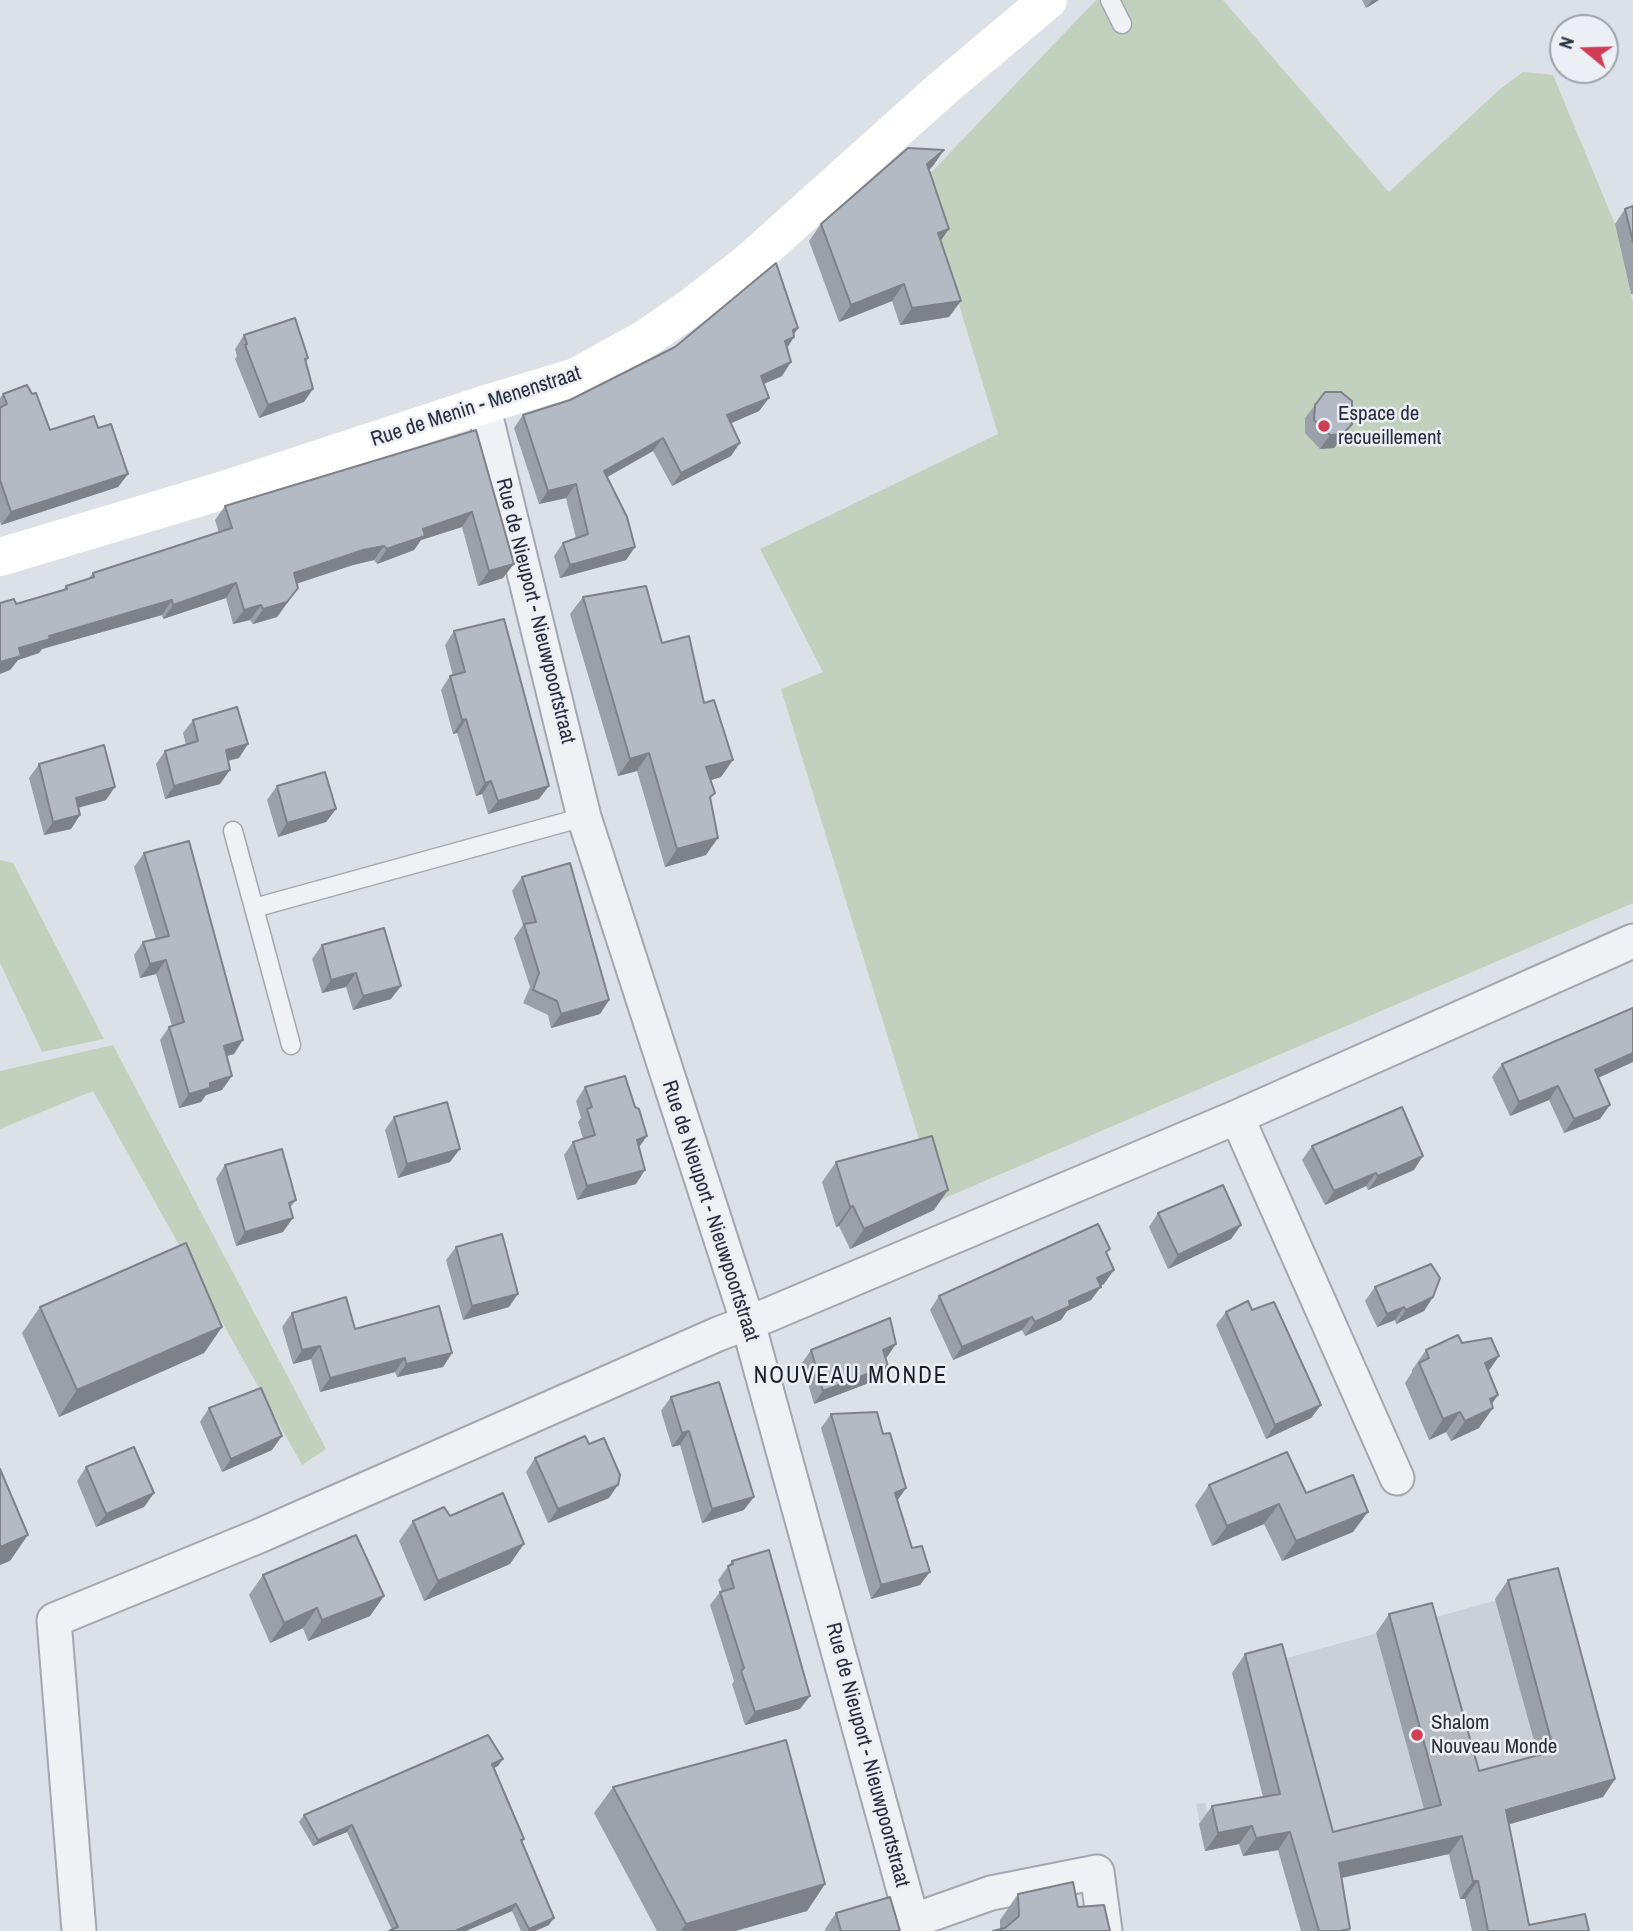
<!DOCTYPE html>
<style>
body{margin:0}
#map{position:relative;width:1633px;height:1931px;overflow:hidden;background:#dce0e7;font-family:"Archivo Narrow",sans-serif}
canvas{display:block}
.north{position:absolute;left:1549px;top:14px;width:70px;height:70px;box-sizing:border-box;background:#eceff4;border:2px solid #9da2ab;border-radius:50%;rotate:289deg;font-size:19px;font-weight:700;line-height:28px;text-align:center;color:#262e3d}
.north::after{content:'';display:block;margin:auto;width:24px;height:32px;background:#cf3e55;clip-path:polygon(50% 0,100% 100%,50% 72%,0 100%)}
</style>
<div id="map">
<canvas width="1633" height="1931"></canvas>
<div class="north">N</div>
</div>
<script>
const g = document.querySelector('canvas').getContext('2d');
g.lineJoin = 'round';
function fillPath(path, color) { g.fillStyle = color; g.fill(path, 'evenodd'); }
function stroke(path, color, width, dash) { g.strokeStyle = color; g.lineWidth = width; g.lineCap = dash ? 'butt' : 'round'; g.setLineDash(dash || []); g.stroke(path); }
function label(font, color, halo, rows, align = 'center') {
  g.font = font + ' "Archivo Narrow",sans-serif'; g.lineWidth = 5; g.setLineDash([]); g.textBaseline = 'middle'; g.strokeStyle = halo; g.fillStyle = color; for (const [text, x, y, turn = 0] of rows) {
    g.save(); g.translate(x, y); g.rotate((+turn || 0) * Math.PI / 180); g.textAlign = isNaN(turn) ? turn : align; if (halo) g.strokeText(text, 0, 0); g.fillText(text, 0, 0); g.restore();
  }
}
fillPath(new Path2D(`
 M1545 1587 1603 1797 1493 1829 1514 1931H1472L1465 1899H1460L1448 1854 1326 1882 1301 1931 1278 1851 1243 1856 1239 1844 1205 1851 1196 1804 1205 1803 1210 1822 1270 1823 1232 1673Z`), '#cacfd9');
fillPath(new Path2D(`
 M1096 0H1223L1389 192 1499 90 1523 72 1553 75 1615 224 1633 303V903L938 1201 781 689 823 672 760 549 998 434 922 182Z
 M0 860 13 863 104 1039 42 1052 0 963Z
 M113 1045 326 1449 302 1465 93 1091 0 1129V1071Z`), '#c2d1bd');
const lane = new Path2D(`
 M1110 0 1122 24
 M233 831 254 908 584 817
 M254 908 291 1045`);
const street = new Path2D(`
 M483 405 584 817 748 1323 915 1931
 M1237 1117 1397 1478
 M912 1921 991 1893 1097 1872 1105 1931
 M79 1931 54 1620 259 1536 718 1334 768 1315 1237 1117 1633 941`);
stroke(lane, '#a2a7b1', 21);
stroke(street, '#a2a7b1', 37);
stroke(lane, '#eff1f5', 18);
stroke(street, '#eff1f5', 33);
stroke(new Path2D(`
 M0 557 224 490 483 405 576 377 645 339 690 308 748 263 942 89 1048 0`), '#fff', 38);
fillPath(new Path2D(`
 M1362 0H1379L1366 8Z
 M933 166 929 170 940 241 949 317 900 325 892 301 839 322 809 241 821 224Z
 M1633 206V294H1631L1615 224 1625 209Z
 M798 328 794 334V337L787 348 782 376 764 384 769 398 759 411 731 423V456L672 486 653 451 607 477 635 547 626 560 560 578 554 556 563 543 576 538 566 498 539 504 514 428 523 415Z
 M244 335 308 358 306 362 304 402 259 418 235 359 237 356 235 349Z
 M3 394 50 430 98 428 128 474 118 487 1 525 0 521V398Z
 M1315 405 1352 424 1334 448 1320 449 1305 433V418Z
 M476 430 503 578 478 586 462 527 421 540 414 550 385 561 377 564 374 560 353 565 297 583 298 588 277 617 253 624 250 620 233 624 226 598 163 619 162 615 42 649 39 653 18 660 10 670 16 604 63 590 66 586 88 579 93 573 219 533 215 520 225 506Z
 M583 597 662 643 721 777 711 780 706 855 665 867 637 771 618 776 570 614Z
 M454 631 539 799 488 814 482 794 476 796 457 733 453 734 441 690 450 676H453L445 645Z
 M193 720 239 758 228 761 220 784 165 799 156 764 165 751 186 745 183 733Z
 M39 764 106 800 78 808 80 815 71 829 44 835 29 778Z
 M277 786 336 809 326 822 278 837 267 800Z
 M144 853 234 1054 227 1056 222 1090 206 1095 201 1102 179 1108 160 1040 169 1027 172 1026 156 974 140 978 134 955 143 942 156 939 134 867Z
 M522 877 609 1000 600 1014 551 1028 548 1015 523 1003 530 987 514 938 523 925 512 891Z
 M322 945 391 999 353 1010 346 987 322 993 312 959Z
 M1502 1064 1598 1078 1600 1119 1564 1133 1549 1100 1510 1116 1492 1077Z
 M585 1087 639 1148 636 1184 577 1200 564 1155 573 1142 583 1139 578 1122 581 1118 576 1101Z
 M394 1117 450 1162 398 1178 385 1130Z
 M1312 1146 1414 1170 1368 1190 1366 1186 1325 1205 1302 1160Z
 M836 1162 934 1210 850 1249 839 1226 836 1227 822 1182Z
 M225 1165 296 1200 290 1208 283 1232 236 1246 216 1179Z
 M1158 1213 1241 1225 1231 1239 1168 1269 1149 1227Z
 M456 1247 509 1307 463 1320 446 1260Z
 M1107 1254 1104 1284 1100 1286 1091 1300 1067 1311 1061 1320 1025 1336 1022 1330 953 1360 930 1310 939 1296Z
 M1375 1287 1433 1297 1424 1311 1396 1324 1395 1320 1377 1327 1365 1301Z
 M40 1307 222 1327 204 1353 59 1417 22 1333Z
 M1252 1310 1321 1405 1311 1418 1266 1439 1216 1325 1226 1312Z
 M292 1313 355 1329 452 1353 443 1367 397 1377 395 1372 320 1392 311 1359 293 1364 282 1327Z
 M1462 1343 1499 1356 1488 1372 1492 1404 1479 1428 1451 1441 1446 1432 1429 1440 1405 1383 1412 1372V1370L1426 1350Z
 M811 1350 887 1357 885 1358 879 1379 814 1404 802 1363Z
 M671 1397 744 1510 702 1523 680 1445 672 1447 661 1411Z
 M209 1408 272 1450 222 1472 200 1422Z
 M831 1414 883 1434 906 1488 897 1501 912 1548 920 1585 871 1599 821 1428Z
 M535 1458 609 1498 548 1523 526 1472Z
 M86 1467 154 1493 144 1507 96 1527 77 1481Z
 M1209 1485 1306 1493 1353 1532 1282 1561 1264 1524 1212 1546 1195 1505Z
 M450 1516 510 1564 424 1601 399 1541 413 1521Z
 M732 1561 800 1709 745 1725 732 1684 734 1681 710 1605 720 1592 722 1591 718 1580Z
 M263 1575 384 1596 370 1616 308 1641 303 1628 270 1643 249 1595Z
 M1508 1580 1615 1779 1603 1797 1509 1824 1529 1925 1589 1931H1472L1465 1899H1460L1449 1854 1341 1878 1349 1931H1301L1278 1850 1243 1856 1239 1844 1205 1851 1199 1824 1212 1806 1263 1797 1232 1673 1245 1654 1333 1832 1424 1809 1376 1633 1389 1614 1479 1771 1538 1755 1495 1599Z
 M498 1766 494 1768 524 1839 522 1842 549 1925 535 1931H521L512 1911 466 1931H389L392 1930 347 1832 313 1846 299 1822 304 1815Z
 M613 1787 825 1884 807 1911 735 1931H657L594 1813Z
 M1018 1894 1078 1907 1000 1929V1920Z
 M836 1913 900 1931H825V1929Z`), '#9ba0a8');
fillPath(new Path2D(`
 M1372 0H1379L1366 8Z
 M944 150 933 166 915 181 927 164Z
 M949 229 937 246 938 233Z
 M904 284 892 301 839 322 851 305Z
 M961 301 949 317 900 325 912 308Z
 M798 328 791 338 794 337 785 351 775 354 793 330Z
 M791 362 782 376 751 389 761 376Z
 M313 389 304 402 259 418 268 405Z
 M769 398 759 411 718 429 727 415Z
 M1352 424 1334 448 1320 449 1330 435Z
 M663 438 653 451 595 484 604 471Z
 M740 443 731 456 672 486 681 473Z
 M128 474 118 487 1 525 11 512Z
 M576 484 566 498 539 504 548 491Z
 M472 512 462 527 421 540 414 550 377 564 387 549 423 529Z
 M384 546 374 560 353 565 284 588 294 573 363 550Z
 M635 547 626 560 560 578 570 565Z
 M514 564 503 578 478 586 489 571Z
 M236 583 226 598 163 619 173 605Z
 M298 588 277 617 253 624 263 609Z
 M172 600 162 615 42 649 39 653 18 660 10 670 0 674V662L19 648 49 636Z
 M261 605 250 620 233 624 244 610Z
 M466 719 457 733 453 734 462 720Z
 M248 744 239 758 217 763 226 750Z
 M649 753 637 771 618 776 630 759Z
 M733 760 721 777 694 785 706 767Z
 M230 770 220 784 165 799 174 786Z
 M491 781 482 794 476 796 485 783Z
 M549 786 539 799 488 814 498 801Z
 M115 787 106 800 66 811 76 798Z
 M336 809 326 822 278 837 287 823Z
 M80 815 71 829 44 835 53 822Z
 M718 838 706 855 665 867 677 849Z
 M166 960 156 974 140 978 150 964Z
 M356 973 346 987 322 993 331 980Z
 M401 986 391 999 353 1010 363 996Z
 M609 1000 600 1014 551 1028 561 1014Z
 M243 1040 234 1054 214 1059 224 1046Z
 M1633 1053V1062L1585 1084 1595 1070Z
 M232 1076 222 1090 206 1095 201 1102 179 1108 189 1094 210 1083Z
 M1558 1086 1549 1100 1510 1116 1519 1102Z
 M1610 1105 1600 1119 1564 1133 1574 1119Z
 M647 1136 637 1150V1140Z
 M460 1149 450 1162 398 1178 407 1164Z
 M1423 1156 1414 1170 1368 1190 1378 1176Z
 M645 1170 636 1184 577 1200 587 1186Z
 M1376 1173 1366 1186 1325 1205 1334 1191Z
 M948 1190 934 1210 850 1249 864 1229Z
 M853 1206 839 1226 836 1227 850 1207Z
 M293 1218 283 1232 236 1246 245 1232Z
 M1241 1225 1231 1239 1168 1269 1178 1255Z
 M1114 1270 1104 1284 1088 1292 1097 1278Z
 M1101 1287 1091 1300 1067 1311 1061 1320 1025 1336 1035 1322 1069 1301Z
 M518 1294 509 1307 463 1320 472 1306Z
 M1433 1297 1424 1311 1396 1324 1406 1310Z
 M1404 1307 1395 1320 1377 1327 1387 1314Z
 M1032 1317 1022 1330 953 1360 962 1347Z
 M222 1327 204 1353 59 1417 77 1390Z
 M896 1344 887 1357 874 1363 883 1350Z
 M320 1346 311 1359 293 1364 302 1350Z
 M452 1353 443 1367 397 1377 406 1364Z
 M1499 1356 1485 1376V1363Z
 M405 1358 395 1372 320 1392 330 1378Z
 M888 1366 879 1379 814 1404 823 1391Z
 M1498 1395 1488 1410 1493 1408 1479 1428 1451 1441 1465 1421 1490 1399Z
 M1321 1405 1311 1418 1266 1439 1275 1425Z
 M1460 1412 1446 1432 1429 1440 1443 1419Z
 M689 1431 680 1445 672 1447 682 1433Z
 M282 1436 272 1450 222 1472 231 1459Z
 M618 1485 609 1498 548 1523 558 1509Z
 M906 1488 897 1501 895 1493Z
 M154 1493 144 1507 96 1527 106 1514Z
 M754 1497 744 1510 702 1523 712 1509Z
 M1279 1504 1264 1524 1212 1546 1227 1526Z
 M1368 1512 1353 1532 1282 1561 1296 1541Z
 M28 1535 10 1561 0 1565V1547Z
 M524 1544 510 1564 424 1601 438 1581Z
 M930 1572 920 1585 871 1599 881 1585Z
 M384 1596 370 1616 308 1641 322 1620Z
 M317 1608 303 1628 270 1643 284 1623Z
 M810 1696 800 1709 745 1725 755 1712Z
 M503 1759 498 1766 487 1771 492 1764Z
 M1615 1779 1603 1797 1493 1829 1506 1810Z
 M352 1825 347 1832 313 1846 318 1840Z
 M1252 1826 1239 1844 1205 1851 1218 1833Z
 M1290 1832 1278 1850 1243 1856 1256 1838Z
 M1462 1836 1449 1854 1326 1881 1339 1863Z
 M1473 1881H1478L1465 1899H1460Z
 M825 1884 807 1911 735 1931H681L686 1924Z
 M516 1904 512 1911 466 1931H455Z
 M554 1918 549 1925 535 1931H528L529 1929Z`), '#7e8288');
const building = new Path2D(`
 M908 148 944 150 927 164 949 229 938 233 961 301 912 308 904 284 851 305 821 224Z
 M1633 206V242L1625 209Z
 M776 263 798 328 793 330 794 337 785 341 791 362 761 376 769 398 727 415 740 443 681 473 663 438 604 471 627 517 635 547 570 565 563 543 588 534 576 484 548 491 523 415 570 400 675 347Z
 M295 318 308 358 305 359 313 389 268 405 245 345 247 344 244 335Z
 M27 385 32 394 36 393 50 430 94 416 98 428 111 424 128 474 11 512 0 480V408L7 404 3 394Z
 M1325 392H1341L1352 401V424L1343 434 1330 435 1314 420 1315 405Z
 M476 430 514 564 489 571 472 512 423 529 425 536 395 546 387 549 384 546 363 550 294 573 298 588 287 602 263 609 261 605 244 610 236 583 173 605 172 600 49 636 50 639 19 648 21 656 0 662V603L14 599 16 604 67 589 66 586 94 577 93 573 232 528 225 506Z
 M646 586 662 643 689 636 704 703 714 700 733 760 706 767 715 793 710 797 718 838 677 849 649 753 630 759 583 597Z
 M504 619 549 786 498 801 491 781 485 783 466 719 462 720 450 676 465 672 454 631Z
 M237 707 248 744 226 750 230 770 174 786 165 751 198 741 193 720Z
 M104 745 115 787 76 798 80 815 53 822 39 764Z
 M325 772 336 809 287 823 277 786Z
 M189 841 243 1040 224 1046 232 1076 210 1083V1088L189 1094 169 1027 184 1022 166 960 150 964 143 942 169 936 144 853Z
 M570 863 609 1000 561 1014 557 1001 533 990 539 973 524 924 536 922 522 877Z
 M384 928 401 986 363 996 356 973 331 980 322 945Z
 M1633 1008V1053L1595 1070 1610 1105 1574 1119 1558 1086 1519 1102 1502 1064Z
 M625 1076 635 1107 639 1109 647 1136 637 1140 645 1170 587 1186 573 1142 595 1135 587 1109 592 1107 585 1087Z
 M447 1102 460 1149 407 1164 394 1117Z
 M1402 1107 1423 1156 1378 1176 1376 1173 1334 1191 1312 1146Z
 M932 1136 948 1190 864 1229 853 1206 850 1207 836 1162Z
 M282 1149 296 1200 289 1203 293 1218 245 1232 225 1165Z
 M1223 1185 1241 1225 1178 1255 1158 1213Z
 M1098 1224 1110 1249 1106 1252 1114 1270 1097 1278 1101 1287 1069 1301 1070 1306 1035 1322 1032 1317 962 1347 939 1296Z
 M502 1234 518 1294 472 1306 456 1247Z
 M186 1243 222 1327 77 1390 40 1307Z
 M1431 1264 1440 1278 1433 1297 1406 1310 1404 1307 1387 1314 1375 1287Z
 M346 1297 355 1329 439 1306 452 1353 406 1364 405 1358 330 1378 320 1346 302 1350 292 1313Z
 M1248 1301 1252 1310 1274 1302 1321 1405 1275 1425 1226 1312Z
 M890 1318 896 1344 883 1350 888 1366 823 1391 811 1350Z
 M1458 1335 1462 1343 1491 1338 1499 1356 1485 1363 1498 1395 1490 1399 1493 1408 1465 1421 1460 1412 1443 1419 1419 1363 1429 1358 1426 1350Z
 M719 1382 754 1497 712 1509 689 1431 682 1433 671 1397Z
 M261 1388 282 1436 231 1459 209 1408Z
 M877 1412 883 1434 890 1433 906 1488 895 1493 912 1548 922 1546 930 1572 881 1585 831 1414Z
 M585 1436 589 1444 604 1438 620 1475 618 1485 558 1509 535 1458Z
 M134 1447 154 1493 106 1514 86 1467Z
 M1287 1452 1306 1493 1353 1475 1368 1512 1296 1541 1279 1504 1227 1526 1209 1485Z
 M0 1469 28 1535 0 1547Z
 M503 1493 524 1544 438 1581 413 1521 444 1507 450 1516Z
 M356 1535 384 1596 322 1620 317 1608 284 1623 263 1575Z
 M769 1550 810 1696 755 1712 741 1671 744 1668 720 1592 734 1588 728 1566 733 1564 732 1561Z
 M1558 1568 1615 1779 1506 1810 1529 1925 1585 1914 1589 1931H1488L1478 1881H1473L1462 1836 1339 1863 1350 1929 1340 1931H1319L1290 1832 1256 1838 1252 1826 1218 1833 1212 1806 1280 1794 1245 1654 1282 1644 1333 1832 1441 1805 1389 1614 1432 1603 1479 1771 1554 1751 1508 1580Z
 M488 1735 503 1759 492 1764 524 1839 521 1840 554 1918 529 1929 516 1904 455 1931H389L398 1927 352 1825 318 1840 304 1815Z
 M786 1740 825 1884 686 1924 613 1787Z
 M1073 1882 1078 1907 1104 1905 1110 1931H993L1005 1928 1019 1916 1018 1894Z
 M890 1897 900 1931H841L836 1913Z`);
fillPath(building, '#b4bac3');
stroke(building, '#7e8288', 2);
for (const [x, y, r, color] of [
 [1324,426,7,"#cf3e55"],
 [1417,1735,7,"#cf3e55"]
]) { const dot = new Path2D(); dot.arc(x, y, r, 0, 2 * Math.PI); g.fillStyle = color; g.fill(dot); stroke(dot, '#eceff4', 2.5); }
label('21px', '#262e3d', '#eceff4', [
 ["Rue de Menin - Menenstraat",476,407,-18],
 ["Rue de Nieuport - Nieuwpoortstraat",535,611,76],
 ["Rue de Nieuport - Nieuwpoortstraat",710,1211,72],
 ["Rue de Nieuport - Nieuwpoortstraat",867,1755,75]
]);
label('21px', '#262e3d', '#eceff4', [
 ["Espace de",1338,414],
 ["recueillement",1338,438],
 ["Shalom",1431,1723],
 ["Nouveau Monde",1431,1747]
], 'left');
g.letterSpacing = '2px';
label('23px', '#18202e', '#eceff4', [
 ["NOUVEAU MONDE",851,1377]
]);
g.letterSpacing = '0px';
</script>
